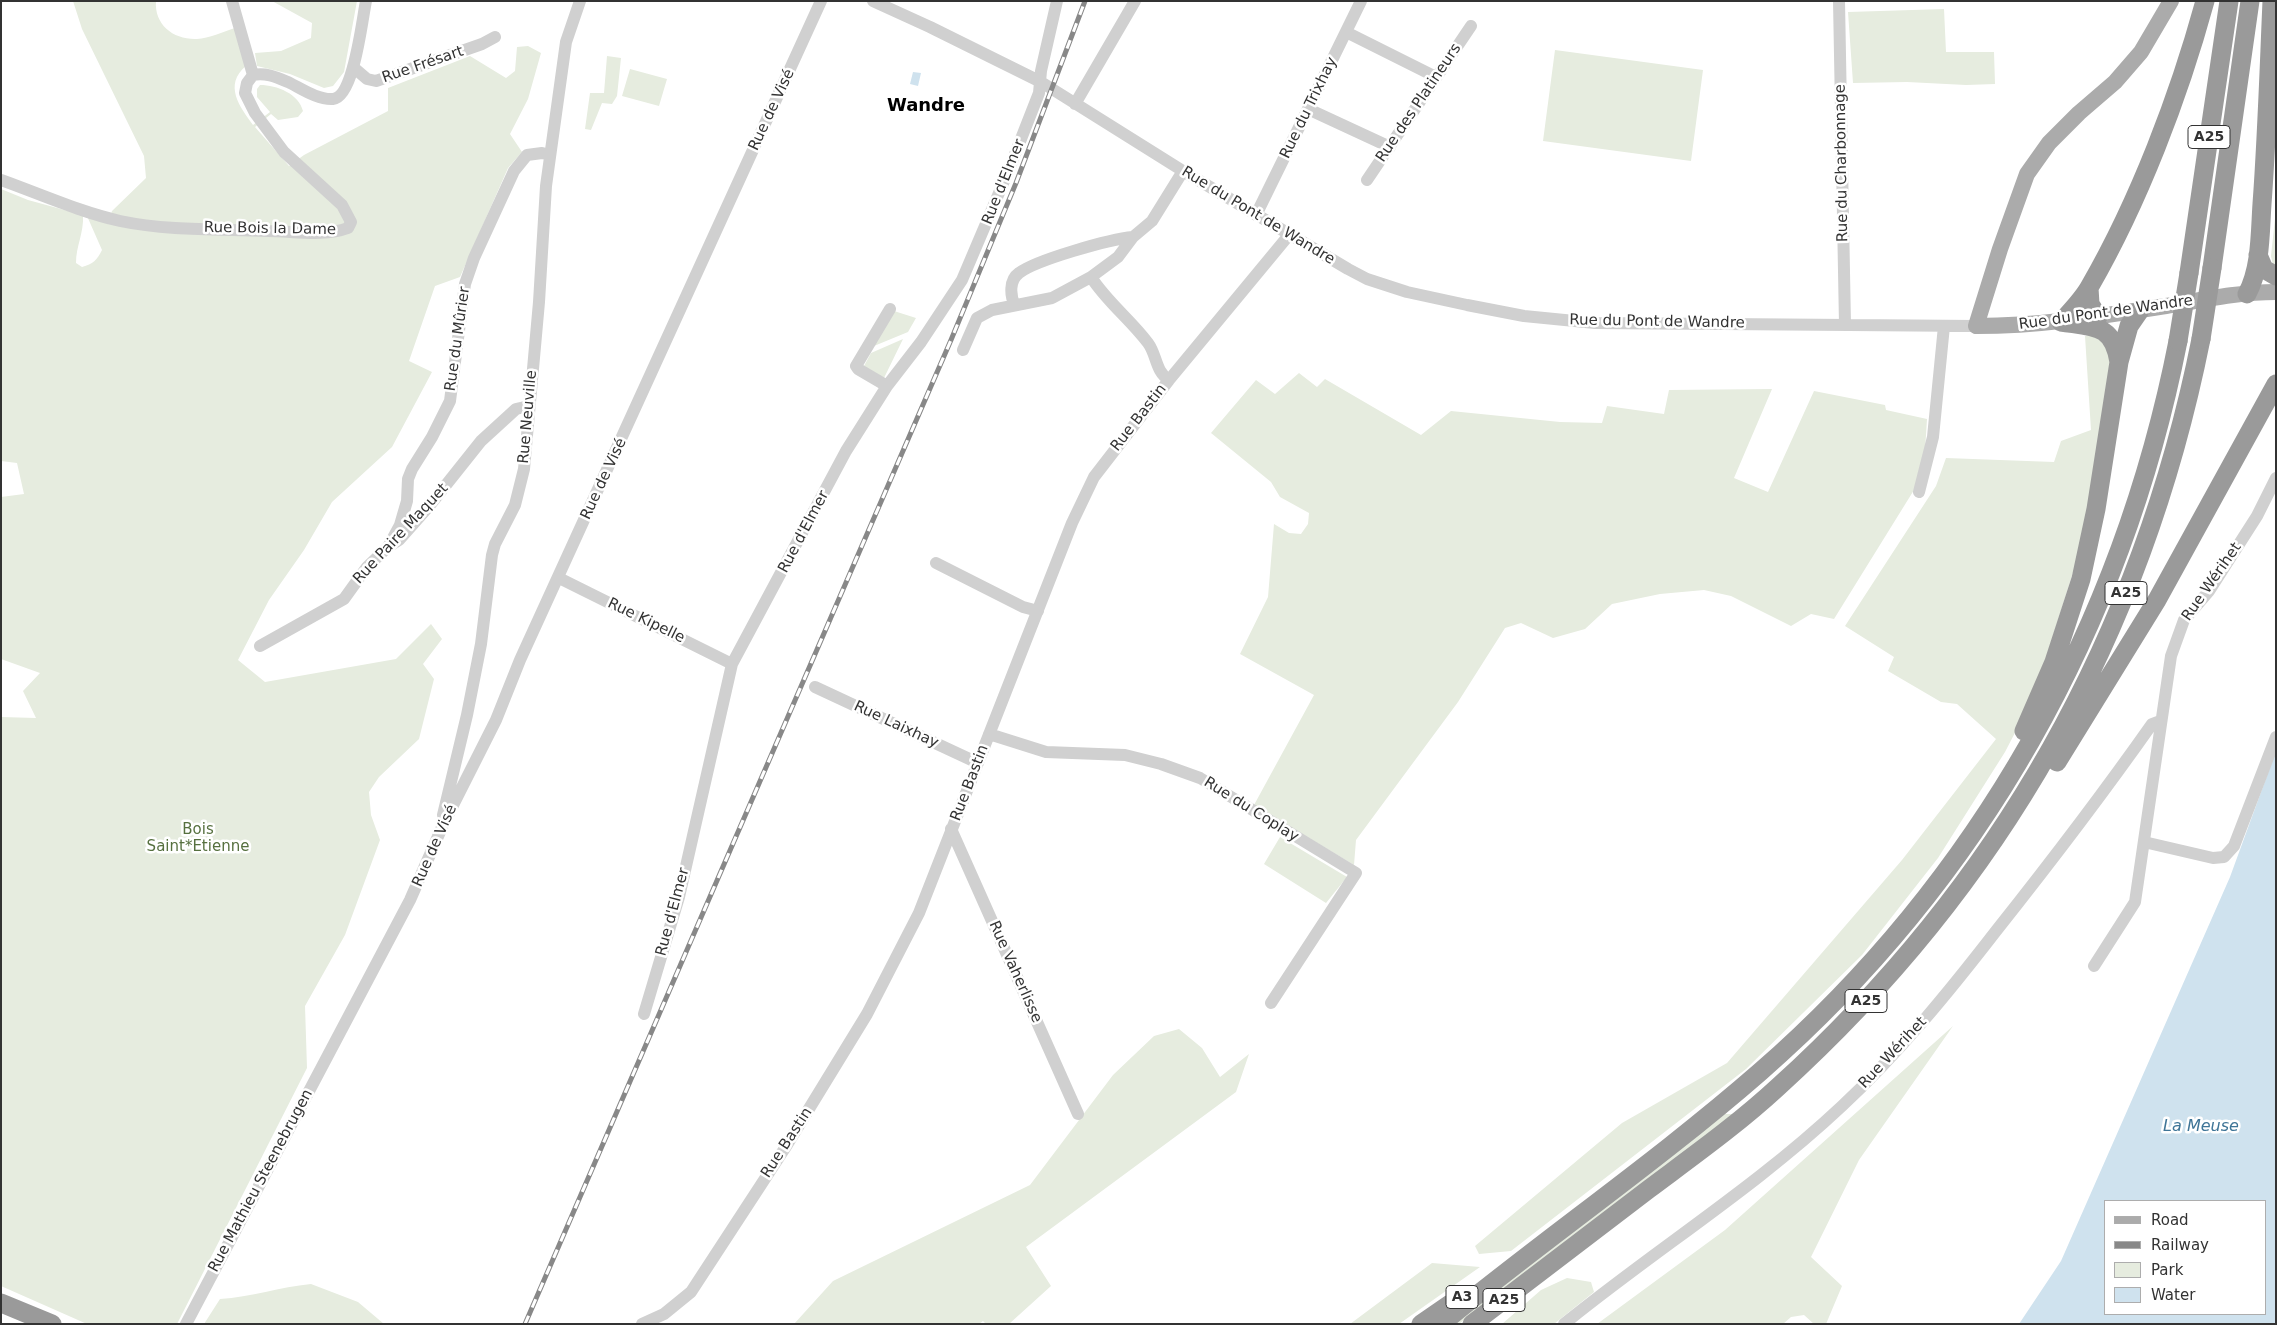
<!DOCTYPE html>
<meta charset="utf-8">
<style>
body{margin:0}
#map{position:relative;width:2277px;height:1325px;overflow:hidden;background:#fff;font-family:"DejaVu Sans",sans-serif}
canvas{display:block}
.frame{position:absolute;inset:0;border:2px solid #333;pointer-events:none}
.legend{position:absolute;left:2104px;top:1200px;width:162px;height:115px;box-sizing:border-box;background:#fff;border:1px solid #adadad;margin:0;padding:6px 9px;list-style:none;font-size:15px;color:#333}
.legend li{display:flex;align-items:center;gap:10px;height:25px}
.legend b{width:25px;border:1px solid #adadad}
</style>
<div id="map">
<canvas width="2277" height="1325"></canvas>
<div class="frame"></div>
<ul class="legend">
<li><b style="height:6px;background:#ababab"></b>Road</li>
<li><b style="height:6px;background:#888"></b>Railway</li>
<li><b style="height:14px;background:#e6ecdf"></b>Park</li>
<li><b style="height:14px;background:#cfe2ee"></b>Water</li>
</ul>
</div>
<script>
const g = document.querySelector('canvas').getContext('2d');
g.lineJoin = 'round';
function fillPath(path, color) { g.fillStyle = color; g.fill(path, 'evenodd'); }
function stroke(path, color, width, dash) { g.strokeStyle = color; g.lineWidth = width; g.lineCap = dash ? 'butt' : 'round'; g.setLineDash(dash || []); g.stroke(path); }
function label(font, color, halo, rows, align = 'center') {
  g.font = font + ' "DejaVu Sans",sans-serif'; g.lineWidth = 5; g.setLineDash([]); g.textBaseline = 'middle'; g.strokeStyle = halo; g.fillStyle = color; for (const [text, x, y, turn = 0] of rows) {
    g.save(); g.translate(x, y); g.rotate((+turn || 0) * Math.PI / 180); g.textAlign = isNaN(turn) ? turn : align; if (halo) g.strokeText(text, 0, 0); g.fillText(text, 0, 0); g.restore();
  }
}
fillPath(new Path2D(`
 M73 1H156C154 25 174 40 197 39 209 38 223 32 235 28L246 66C223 85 240 107 253 125L270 112 257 97V89L260 85C277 85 299 94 303 111L298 117 278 120 271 114 255 127 289 166 304 155 388 111V88L470 56 506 78 515 71 517 47 528 46 541 53 528 99 510 134 522 152 508 168 460 277 435 286 409 361 432 372 392 447 332 502 304 550 269 600 238 660 265 682 396 659 431 624 442 639 423 664 434 679 419 739 379 777 369 792 371 815 380 840 345 935 305 1006 307 1068 177 1324H87L1 1286V717L36 718 23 691 40 673 1 659V497L24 494 17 463 1 461V189L28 200 83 215C84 233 76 246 76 263L82 267C93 264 97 260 102 250L87 216 109 220 112 211 146 178 144 156 82 29Z
 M272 1H357L344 72 333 86 324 88 290 74 257 66 255 53 281 51 311 38 312 23Z
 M1944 9 1946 52H1994L1995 84 1966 85 1907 82 1853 83 1848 12Z
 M1555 50 1703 70 1691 161 1543 141Z
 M607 56 621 58 617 96 612 104 602 103 591 130 585 129 590 93H604Z
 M630 69 667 79 659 106 622 96Z
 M2276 209V265H2273L2271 256Z
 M894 311 916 318 908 332 874 346Z
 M2105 335 2115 359 2087 528 2034 696 2005 752 1938 858 1862 955 1746 1069 1511 1251 1479 1254 1475 1246 1622 1123 1727 1063 1902 860 1996 739 1957 704 1941 702 1888 671 1894 657 1845 626 1936 486 1946 458 2054 462 2061 441 2091 430 2085 336Z
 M903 339 884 378 864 366 871 353Z
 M1299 373 1317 387 1325 379 1421 435 1451 411 1560 422 1602 423 1607 406 1664 414 1669 390 1772 389 1734 478 1768 492 1814 391 1885 405 1886 410 1927 419 1925 451 1914 490 1834 619 1811 614 1791 626 1731 596 1704 590 1660 594 1612 604 1585 629 1553 638 1521 623 1505 628 1458 702 1356 840 1354 865 1254 805 1314 695 1240 654 1268 597 1274 524 1289 533 1301 534 1308 524 1309 513 1280 497 1271 482 1211 433 1256 380 1275 394Z
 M1280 837 1347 877 1326 903 1264 864Z
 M1953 1026 1859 1160 1811 1257 1842 1286 1826 1324H1814L1804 1315 1791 1317 1783 1324H1597L1725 1230Z
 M1179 1029 1202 1048 1220 1077 1249 1054 1236 1092 1026 1247 1051 1286 1009 1324H986L983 1321 979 1324H794L833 1281 1030 1185 1113 1075 1154 1036Z
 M1725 1114H1736L1459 1324H1452Z
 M1432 1263 1480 1267 1399 1324H1350Z
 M1567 1278 1591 1282 1594 1292 1554 1324H1502L1541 1290Z
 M311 1284 358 1302 384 1324H204L220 1299C251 1297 280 1287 311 1284Z`), '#e6ecdf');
fillPath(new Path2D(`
 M913 72 921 73 918 86 910 84Z
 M2276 751V1324H2019L2061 1261 2230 877ZM2106 1201H2266V1314H2106Z`), '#cfe2ee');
stroke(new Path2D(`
 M232 1 253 75
 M873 1 930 27 1041 82 1183 171 1348 269 1367 279 1407 292 1467 305 1524 316 1595 323 1976 326
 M1839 1 1845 325
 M1346 32 1436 77
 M353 67 367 79 376 81 482 44 495 37
 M1075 104 1135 1
 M1308 109 1390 147
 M1 180C40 194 80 212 120 221 168 231 220 229 268 231 293 231 324 237 348 228L351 222 342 205 284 152 255 113 245 93 247 83 253 75C266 72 278 78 290 83 302 89 318 100 333 99 354 97 362 20 366 1
 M1367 180 1471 26
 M1256 215 1361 1
 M1091 277C1107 302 1130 319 1148 343 1157 355 1155 371 1169 380
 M1015 305C1010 296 1009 280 1019 273 1036 260 1110 239 1133 237
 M963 350 977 318 992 310 1052 298 1091 277 1118 257 1133 237 1152 221 1183 171
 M887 386 858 369 856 366 890 309
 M1919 492 1933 437 1944 326
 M388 547 400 525 407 501 408 479 412 469 432 437 450 401 465 284 474 258 514 171 527 155 542 153 550 155
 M936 563 1023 607 1038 611
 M559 578 732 664
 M260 646 344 599 367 567 388 547 399 540 430 505 481 441 516 409 529 406
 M815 687 978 763
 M989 734 1046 752 1125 755 1161 764 1200 778 1356 873 1271 1003
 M443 815 467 715 481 644 492 555 495 544 515 505 524 469 539 302 546 186 566 42 580 1
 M951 829 1078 1114
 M2144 842 2213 858 2224 857 2234 846 2276 737
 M2094 966 2135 902 2171 656 2184 620 2209 591 2257 516 2276 478
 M644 1014 679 897 732 664 846 451 887 386 921 342 962 280 1010 167 1039 93 1041 71 1057 1
 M186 1324 410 900 443 825 496 720 520 660 821 1
 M642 1324 664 1314 691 1292 785 1148 867 1014 919 913 1072 523 1094 477 1169 380 1289 235
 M1564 1324C1655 1250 1756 1187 1842 1106 1899 1053 1948 993 1996 931 2050 863 2102 795 2152 724L2160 721`), '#d0d0d0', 12);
stroke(new Path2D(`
 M2171 1 2141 52 2115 82 2079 113 2049 143 2027 174 2000 249 1976 326C2041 326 2102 316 2166 306 2202 300 2239 292 2276 292`), '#ababab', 16);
stroke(new Path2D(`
 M2258 255 2264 269 2276 276
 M2212 268 2250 1
 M2189 273 2229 1
 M2089 288 2090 304 2098 317
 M2247 294C2261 268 2260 233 2262 204 2267 136 2269 69 2272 1
 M2061 322C2071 311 2083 299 2090 286 2139 201 2179 96 2205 1
 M2061 322C2094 327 2113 324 2119 362
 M2024 731 2054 662 2081 579 2096 509 2119 362 2129 326 2140 310
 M2057 762 2157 600 2276 384
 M1 1303 52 1324
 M1421 1324 1450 1304
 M1441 1324C1546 1238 1658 1161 1760 1072 1980 880 2122 626 2178 341
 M1472 1324C1531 1279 1590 1234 1649 1189 1693 1156 1738 1124 1778 1087 2001 885 2142 634 2201 339`), '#9a9a9a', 19);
const rail = new Path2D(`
 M525 1324 951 340 1016 183 1085 1`);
stroke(rail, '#888', 5);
stroke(rail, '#fff', 3, [9]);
stroke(new Path2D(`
 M2201 339 2212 268
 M2178 341 2189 273`), '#9a9a9a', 19);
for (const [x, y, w] of [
 [2209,137,42],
 [2126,593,42],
 [1866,1001,42],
 [1462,1297,32],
 [1504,1300,42]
]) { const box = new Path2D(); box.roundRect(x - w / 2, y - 11.5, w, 23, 4); g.fillStyle = '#fff'; g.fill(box); stroke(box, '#333', 1); }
label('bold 14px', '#333', null, [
 ["A25",2209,137],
 ["A25",2126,593],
 ["A25",1866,1001],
 ["A3",1462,1297],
 ["A25",1504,1300]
]);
label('15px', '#333', '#fff', [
 ["Rue Frésart",423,65,-19],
 ["Rue des Platineurs",1419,103,-56],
 ["Rue du Trixhay",1309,108,-64],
 ["Rue de Visé",772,110,-65],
 ["Rue du Charbonnage",1842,163,-91],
 ["Rue d'Elmer",1004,182,-68],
 ["Rue du Pont de Wandre",1258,216,31],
 ["Rue Bois la Dame",270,229,1],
 ["Rue du Pont de Wandre",2106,313,-8],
 ["Rue du Pont de Wandre",1657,322,1],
 ["Rue du Mûrier",458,339,-82],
 ["Rue Neuville",528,417,-85],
 ["Rue Bastin",1139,418,-52],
 ["Rue de Visé",604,479,-65],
 ["Rue d'Elmer",804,532,-62],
 ["Rue Paire Maquet",401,534,-47],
 ["Rue Wérihet",2212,582,-55],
 ["Rue Kipelle",646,621,26],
 ["Rue Laixhay",896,725,25],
 ["Rue Bastin",970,783,-69],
 ["Rue du Coplay",1251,810,32],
 ["Rue de Visé",435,846,-66],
 ["Rue d'Elmer",673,912,-75],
 ["Rue Vaherlisse",1015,972,66],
 ["Rue Wérihet",1893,1053,-47],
 ["Rue Bastin",787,1143,-57],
 ["Rue Mathieu Steenebrugen",261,1181,-62]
]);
label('15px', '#56703f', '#fff', [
 ["Bois",198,830],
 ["Saint*Etienne",198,847]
]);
label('italic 16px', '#3f7597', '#fff', [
 ["La Meuse",2201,1127]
]);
label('bold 18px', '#000', '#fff', [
 ["Wandre",926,106]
]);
</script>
